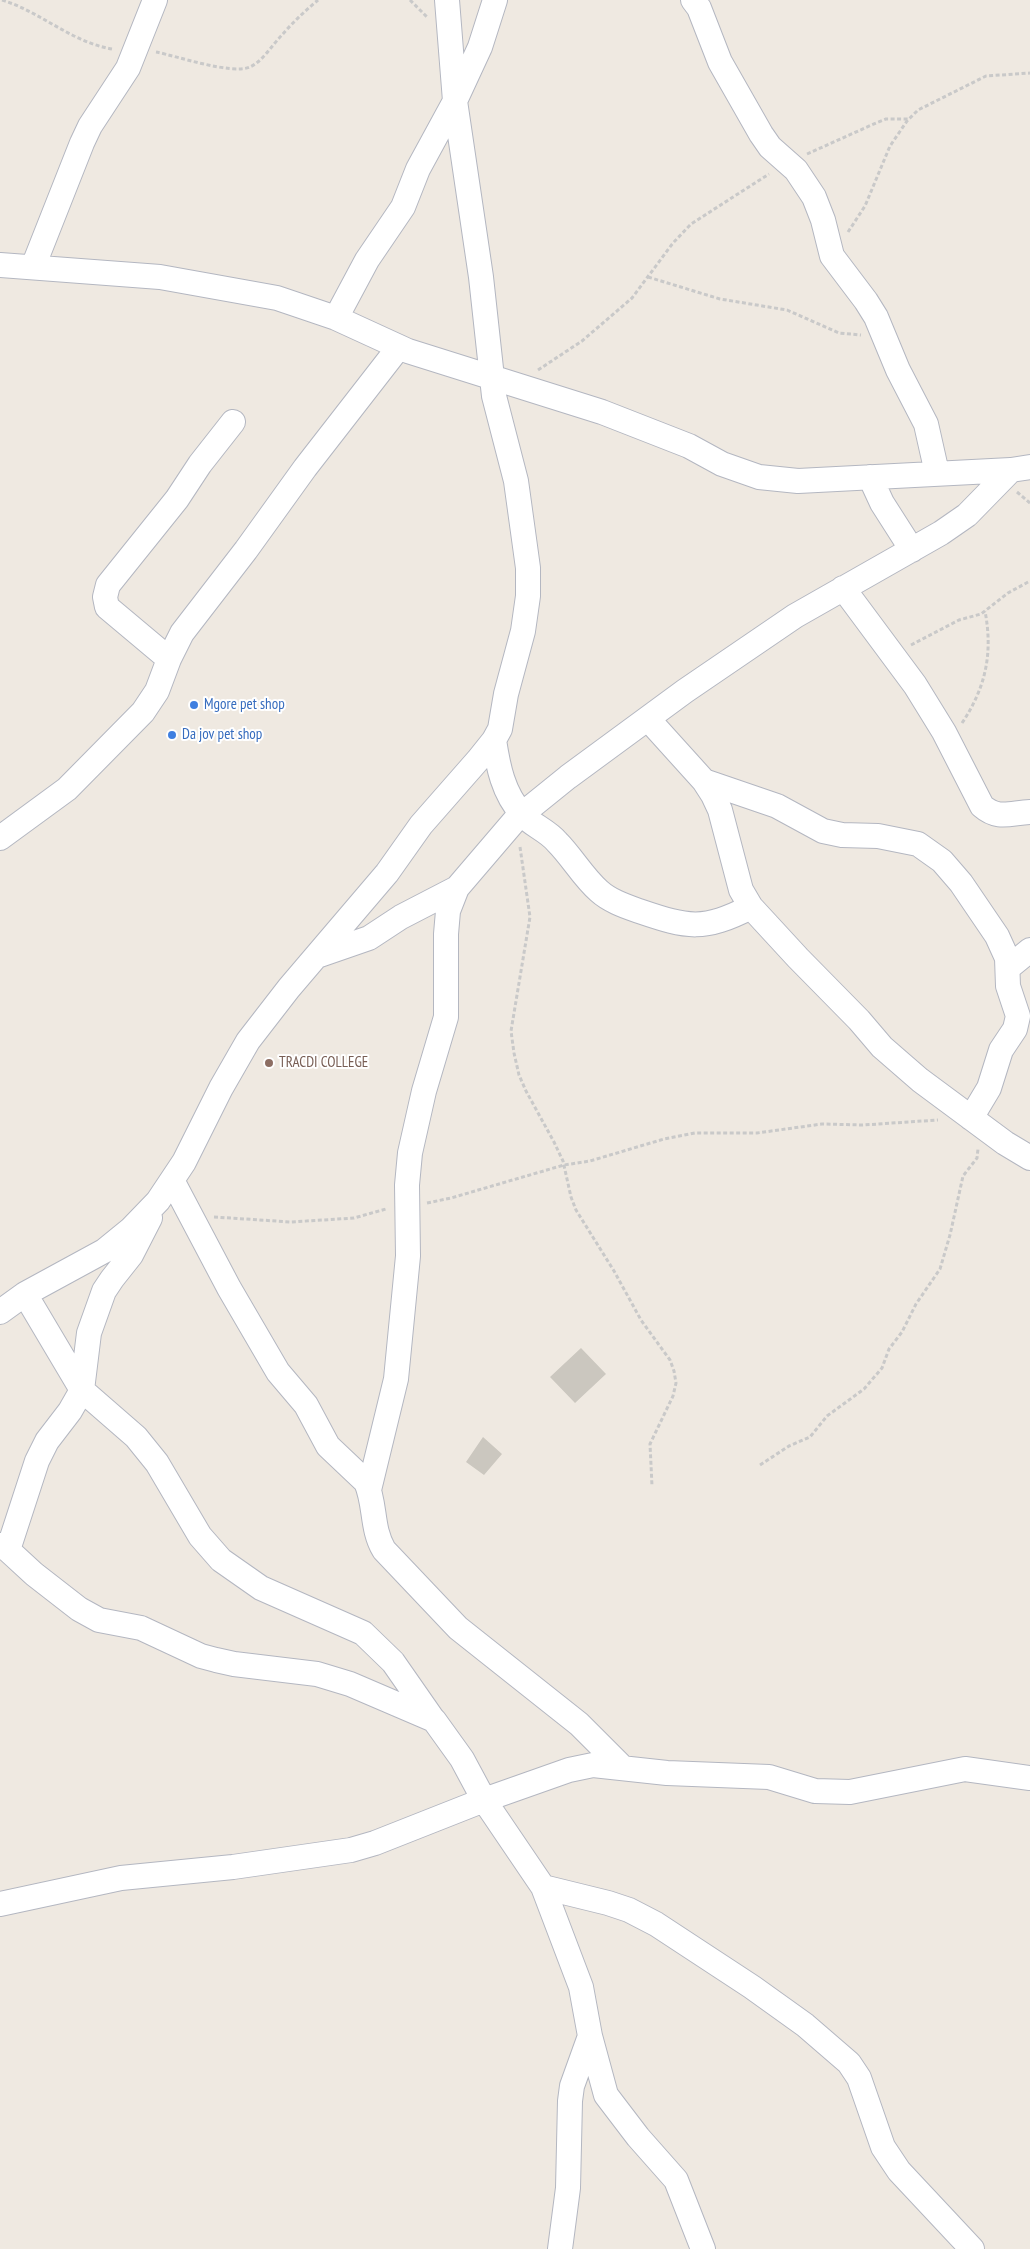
<!DOCTYPE html>
<style>
body{margin:0}
canvas{display:block;background:#efe9e1}
</style>
<canvas width="1030" height="2249"></canvas>
<script>
const g = document.querySelector('canvas').getContext('2d');
g.lineJoin = 'round';
function fillPath(path, color) { g.fillStyle = color; g.fill(path, 'evenodd'); }
function stroke(path, color, width, dash) { g.strokeStyle = color; g.lineWidth = width; g.lineCap = dash ? 'butt' : 'round'; g.setLineDash(dash || []); g.stroke(path); }
function label(font, color, halo, rows, align = 'center') {
  g.font = font + ' "PT Sans Narrow",sans-serif'; g.lineWidth = 4; g.setLineDash([]); g.textBaseline = 'middle'; g.strokeStyle = halo; g.fillStyle = color; for (const [text, x, y, turn = 0] of rows) {
    g.save(); g.translate(x, y); g.rotate((+turn || 0) * Math.PI / 180); g.textAlign = isNaN(turn) ? turn : align; if (halo) g.strokeText(text, 0, 0); g.fillText(text, 0, 0); g.restore();
  }
}
fillPath(new Path2D(`
 M581 1348 606 1374 575 1403 550 1377Z
 M483 1437 502 1454 484 1475 466 1462Z`), '#cbc7bf');
const minor = new Path2D(`
 M693 0 699 8 720 62 761 134 770 147 796 170 814 197 823 220 832 256 866 301 876 317 898 370 926 424 937 473
 M0 265 160 277 277 298 336 318 408 351 602 412 689 446 722 464 759 477 798 481 1011 470 1030 467
 M33 267 82 143 90 126 128 68 155 0
 M336 318 367 260 403 207 418 169 455 101 480 47 495 0
 M870 477 882 503 912 550
 M843 588 915 685 944 732 982 806C998 820 1010 813 1030 812
 M169 659 107 607 105 597 108 585 177 499 200 464 233 422
 M648 719 704 781 713 795 720 810 741 890 751 907 798 958 859 1020 882 1047 920 1080 1005 1143 1030 1158
 M494 740C498 766 503 793 522 814 531 825 547 830 557 842 572 857 583 877 599 891 610 901 625 906 639 911 689 928 703 931 751 907
 M704 781 777 806 823 831 842 835 878 836 918 844 942 861 961 883 997 936 1007 958 1008 986 1018 1016 1015 1029 1001 1050 989 1088 971 1118
 M0 838 67 789 143 712 157 691 169 659 182 633 246 550 305 468 399 347
 M317 956 369 938 401 917 457 888
 M1008 968 1030 950
 M172 1180 229 1288 278 1372 306 1405 328 1446 366 1482C376 1505 371 1528 384 1550L458 1628 579 1724 622 1767
 M25 1294 82 1390 136 1437 157 1463 200 1536 221 1560 261 1588 363 1633 393 1662 432 1718
 M0 1312 25 1294 104 1251 131 1229 158 1201 184 1162 221 1088 248 1041 289 988 387 873 421 825 478 760 494 740 500 729 506 694 523 631 528 596V568L516 481 494 396 481 277 455 101 447 0
 M369 1490 396 1379 408 1256 407 1185 410 1153 424 1091 446 1017V934L448 911 457 888 516 819 568 777 685 691 795 616 941 533 967 515 1011 470
 M0 1545 8 1550 34 1574 79 1609 99 1620 141 1628 201 1656 216 1660 234 1664 317 1674 350 1684 434 1720 462 1759 484 1800 543 1887 581 1987 590 2036 606 2095 638 2137 676 2180 703 2249
 M8 1550 37 1461 47 1441 70 1411 82 1390 89 1333 104 1291 112 1279 131 1255 150 1218
 M543 1887 608 1903 629 1910 656 1924 752 1987 805 2025 849 2063 859 2078 883 2147 899 2171 972 2249
 M0 1904 121 1878 233 1867 351 1850 375 1843 484 1800 569 1770 593 1765 667 1773 769 1777 815 1791 850 1792 965 1769 1030 1778
 M560 2249 568 2188 570 2101 572 2086 590 2036`);
stroke(minor, '#b4b7c1', 26);
stroke(new Path2D(`
 M2 0C41 12 71 42 112 49
 M410 0 427 17
 M156 52C177 56 231 75 250 67 263 61 272 45 282 35 293 22 305 11 318 0
 M807 154 876 123 886 119H909
 M848 232 865 206 890 146 907 121 918 110 986 76 1030 73
 M648 277 720 299 787 310 839 333 861 335
 M538 370 582 341 632 298 673 243 691 224 769 174
 M1017 492 1030 503
 M911 645 959 620 981 614 1008 593 1030 581
 M962 723C986 687 993 653 985 611
 M520 847 530 917 511 1031 514 1053 519 1075 526 1091 554 1142 563 1161 571 1197 576 1210 614 1271 641 1320 670 1360 674 1371 676 1383 673 1396 650 1444 652 1486
 M427 1203 451 1198 564 1165 590 1161 664 1139 695 1133H757L822 1124 863 1125 938 1120
 M214 1217 291 1222 354 1218 386 1209
 M760 1465 789 1446 810 1437 827 1416 864 1389 882 1368 889 1349 902 1332 916 1304 940 1269 950 1235 963 1176 977 1158 978 1149`), '#c9c9c9', 3, [4, 2.5]);
stroke(minor, '#fff', 24);
for (const [x, y, r, color] of [
 [194,705,5,"#3f7fe0"],
 [172,735,5,"#3f7fe0"],
 [269,1063,5,"#8d6e63"]
]) { const dot = new Path2D(); dot.arc(x, y, r, 0, 2 * Math.PI); g.fillStyle = color; g.fill(dot); stroke(dot, '#fff', 2); }
label('15px', '#366cbe', '#fff', [
 ["Mgore pet shop",204,705],
 ["Da jov pet shop",182,735]
], 'left');
label('15px', '#785e54', '#fff', [
 ["TRACDI COLLEGE",279,1063]
], 'left');
</script>
